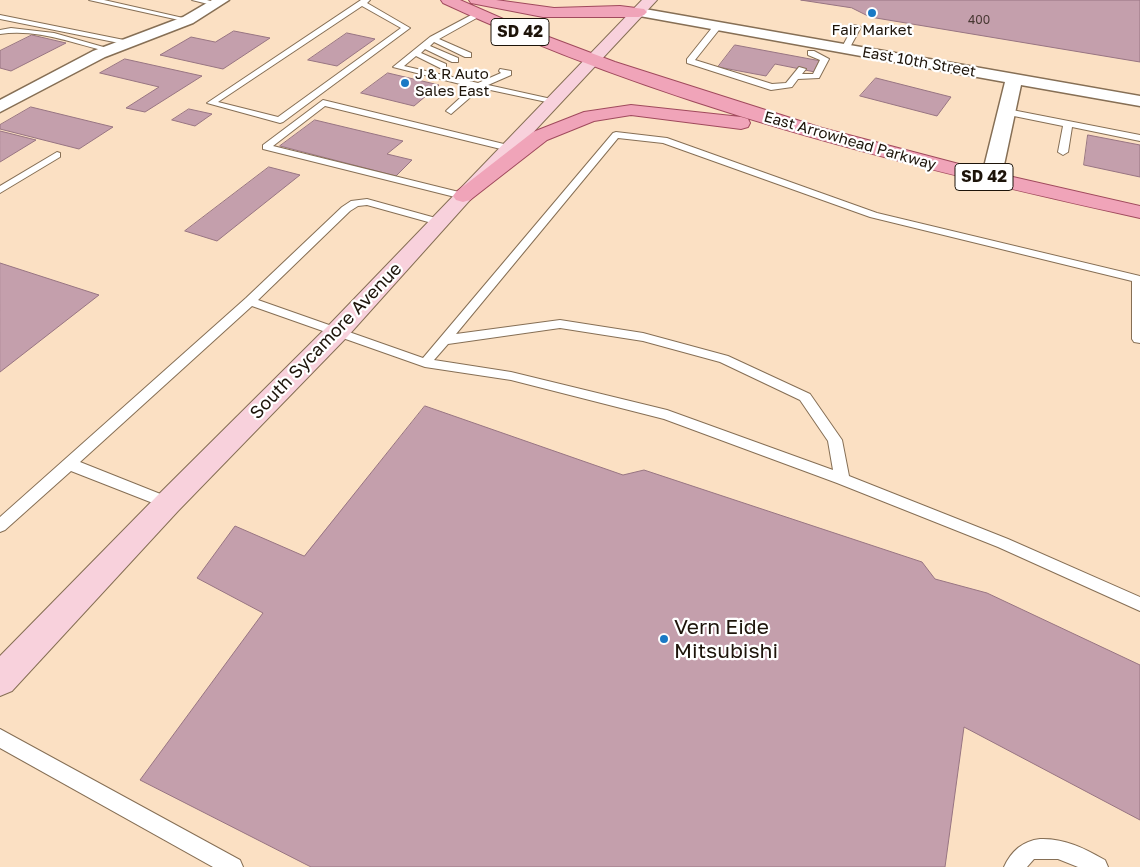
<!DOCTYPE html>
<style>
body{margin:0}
canvas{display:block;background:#fbe0c3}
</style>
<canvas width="1140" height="867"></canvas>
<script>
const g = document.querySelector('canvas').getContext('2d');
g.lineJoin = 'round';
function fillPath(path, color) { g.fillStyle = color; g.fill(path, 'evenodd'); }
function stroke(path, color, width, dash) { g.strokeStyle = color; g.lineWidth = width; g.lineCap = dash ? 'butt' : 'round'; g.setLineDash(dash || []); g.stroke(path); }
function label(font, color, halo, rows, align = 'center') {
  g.font = font + ' "Golos Text",sans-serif'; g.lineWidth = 4.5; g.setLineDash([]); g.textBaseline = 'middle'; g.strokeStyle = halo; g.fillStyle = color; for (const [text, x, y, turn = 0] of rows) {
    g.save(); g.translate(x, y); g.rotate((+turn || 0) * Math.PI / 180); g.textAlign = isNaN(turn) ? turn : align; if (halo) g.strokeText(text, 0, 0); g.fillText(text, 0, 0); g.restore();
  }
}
const building = new Path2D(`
 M801 0H1140V62L870 17 852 8Z
 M234 31 270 38 223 69 160 55 191 37 215 42Z
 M347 33 375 39 337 66 308 60Z
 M32 35 66 43 11 71 0 68V51Z
 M735 45 821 61 815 72 775 64 766 76 718 67Z
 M125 59 202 76 145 112 126 108 159 87 100 73Z
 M388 73 439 85 414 106 361 93Z
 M876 78 951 97 937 116 860 96Z
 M31 107 113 127 79 149 0 129V125Z
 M189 109 212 114 195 126 172 120Z
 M315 120 403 141 387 154 412 160 396 176 280 146Z
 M0 131 36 140 0 162Z
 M1088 135 1140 145V177L1084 165Z
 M269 167 300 175 217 241 185 231Z
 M0 263 99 295 0 372Z
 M425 406 623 475 644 470 922 562 935 579 987 593 1140 665V820L964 727 945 867H311L140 780 263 613 197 578 235 526 304 556Z`);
fillPath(building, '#c49fac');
stroke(building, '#987582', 1);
const service = new Path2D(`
 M89 0H104L192 20 188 22Z
 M192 0H207L220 4 216 6Z
 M361 0H370L367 3 410 28 283 122 280 123 207 103ZM362 6 401 28 278 117 218 102Z
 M475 13 482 15 439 39 471 53V57H465L434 42 430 46 458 58V62H452L425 49 421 53 446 64V68H440L416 56 404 66 478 83 501 73 499 71 500 69 511 71V75L488 85 556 100V104L481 88 451 114 446 111 448 109 472 87 393 67 430 37Z
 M0 15 129 41 133 43 129 45 0 19Z
 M715 24 722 26 695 60 772 84 786 83 799 67 806 69 802 74H813L820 60 808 55V51H814L829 59 819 78 798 79 792 87 771 90 687 63V59Z
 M854 25 861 27 848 51H842L841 49Z
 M11 28 54 33 114 50 110 52C75 44 37 28 0 34V30Z
 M323 100 512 146 514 148 509 151 325 106 273 146 467 194 468 196 463 199 263 149V145Z
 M1007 109 1140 135V141L1072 127 1068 152 1063 155 1058 152 1063 126 1004 114 1002 112Z
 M616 132 667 138 877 213 1140 276V343L1134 342 1132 339V281L870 217 663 143 618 138 456 334 560 320 643 333 728 356 810 394 842 440 849 476 1008 539 1140 597V611L998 547 837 483 664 419 511 380 425 367 252 306 80 462 173 499 175 503 173 507 168 509 163 507 71 471 5 530 0 532V517L246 298 342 207 351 201 367 199 443 220 444 222 439 225 367 205 358 206 350 211 258 300 423 358 613 133ZM560 328 643 341 720 362 800 400 828 441 833 470 667 410 511 372 434 360 448 344Z
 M57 152 60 153V157L0 193V186Z
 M0 729 240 860 243 867H213L0 748Z
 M1040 839C1064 838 1084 848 1105 860L1108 867H1078L1058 859H1034L1027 867H1004C1011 851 1023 841 1040 839Z`);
const minor = new Path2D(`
 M212 0H229L193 23 105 57 0 112V100L93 51 183 17Z
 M639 8 1140 96V106L1021 85 1001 179 998 183 991 185 984 183 981 179 1005 82 634 15 632 12 634 9Z`);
const secondary = new Path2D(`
 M642 0H657L470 200 347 337 178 511 12 691 0 696V656L158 495 329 325Z`);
const primary = new Path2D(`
 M441 0H460L517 25 615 62 822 128 978 169 1140 206V218C903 166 663 106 443 3Z
 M469 0H496L554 8 620 6 644 9 647 12 644 15 639 17H543L471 3Z
 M631 105 741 117 748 119 750 123 748 127 741 129 631 115 594 121 547 140 470 200 463 202 456 200 453 196 456 192 533 132 584 112Z`);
stroke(service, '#866f55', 2);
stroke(minor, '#866f55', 3);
stroke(secondary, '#866f55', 2);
stroke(primary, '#a04a5d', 2);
fillPath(service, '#fff');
fillPath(minor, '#fff');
fillPath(secondary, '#f8d1dc');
fillPath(primary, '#f0a4b9');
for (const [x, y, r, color] of [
 [872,13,5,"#1979c5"],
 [405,83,5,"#1979c5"],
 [664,639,5,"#1979c5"]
]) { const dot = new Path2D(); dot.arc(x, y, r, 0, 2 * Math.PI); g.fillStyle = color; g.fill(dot); stroke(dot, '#fff', 2); }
label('12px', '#473732', null, [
 ["400",979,20]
]);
label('15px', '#1d140a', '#fff', [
 ["Fair Market",872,30],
 ["J & R Auto",415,74,"left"],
 ["Sales East",415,91,"left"]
]);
label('15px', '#1d140a', '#fff', [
 ["East 10th Street",919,62,10],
 ["East Arrowhead Parkway",850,141,16]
]);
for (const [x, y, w] of [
 [520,32,58],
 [984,177,58]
]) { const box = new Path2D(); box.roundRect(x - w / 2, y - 13.5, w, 27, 4); g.fillStyle = '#fff'; g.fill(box); stroke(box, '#1d140a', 1); }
label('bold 16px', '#1d140a', null, [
 ["SD 42",520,32],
 ["SD 42",984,177]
]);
label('18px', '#1d140a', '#fff', [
 ["South Sycamore Avenue",326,341,-46]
]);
label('21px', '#1d140a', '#fff', [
 ["Vern Eide",674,627],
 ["Mitsubishi",674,651]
], 'left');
</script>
